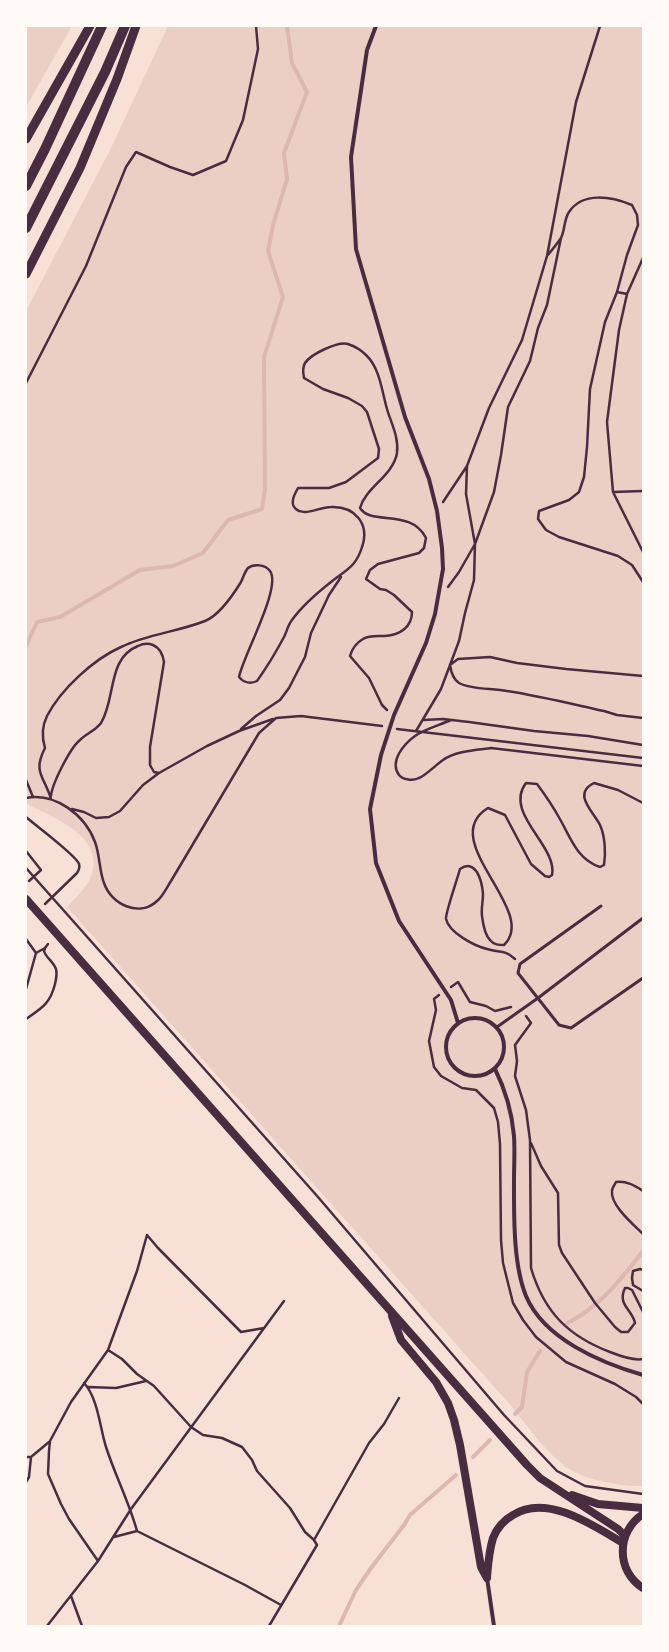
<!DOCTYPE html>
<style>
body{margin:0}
#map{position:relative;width:669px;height:1652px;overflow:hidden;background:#f7e1d7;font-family:"Source Serif 4",serif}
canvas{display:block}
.frame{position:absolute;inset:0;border:27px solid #fffaf5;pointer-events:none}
</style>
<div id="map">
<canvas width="669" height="1652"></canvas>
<div class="frame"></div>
</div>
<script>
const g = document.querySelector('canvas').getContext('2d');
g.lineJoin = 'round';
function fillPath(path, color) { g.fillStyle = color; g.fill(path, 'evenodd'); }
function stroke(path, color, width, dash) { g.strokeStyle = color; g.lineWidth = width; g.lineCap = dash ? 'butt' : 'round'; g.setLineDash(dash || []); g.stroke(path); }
fillPath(new Path2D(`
 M26 26H72L26 107Z
 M168 26H643V1486C620 1487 578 1479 561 1463 542 1447 527 1426 512 1407L67 907C74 899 84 890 89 881 110 839 56 818 26 804V311L110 150Z`), '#ebcfc5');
stroke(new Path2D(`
 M26 646 37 622 60 617 140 570 173 566 203 553 228 520 262 509 265 489 264 357 283 297 268 251 273 225 287 179 284 153 307 92 292 63 287 26
 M567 1323C598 1309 623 1277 643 1251
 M515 1414 522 1407 527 1372 540 1351
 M473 1457 490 1440
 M339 1626 356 1590 371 1568 404 1525 410 1515 456 1475`), '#dcb8b0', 4);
stroke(new Path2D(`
 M547 256C552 250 557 244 561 238 565 230 564 219 569 212 583 191 612 197 632 205L637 215 638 225 627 255 617 292 627 294
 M643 258 627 294 619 330 607 422 613 492 643 552
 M617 292 605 322 590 389 587 447 584 477 579 492 569 500 539 511 538 519 546 530 559 537 618 556 632 565 643 582
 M26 383 86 266 126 167 136 152 170 167 193 175 226 161 243 120 258 49 256 26
 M613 492 643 491
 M443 502 467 466
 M448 587 459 572 475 544 494 492 501 455 508 407 530 361 538 328 547 305 561 238
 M643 676 566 669 517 663 490 657 458 659 450 665C451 672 453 679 459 683 471 690 493 688 507 691 540 696 572 704 604 711L617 715 643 718
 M423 720 443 719 469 722 534 731 588 736 643 745
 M451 720C440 725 425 729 415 736 404 744 389 761 399 775 403 780 413 781 419 778 425 776 437 764 443 760 455 751 476 750 491 748L643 766
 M241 729 256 716 280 700 289 688 305 657 311 633 329 595 341 577
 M397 729 643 758
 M416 731 441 689 459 641 465 613 474 580 475 544 466 494 467 466 489 408 522 340 547 256 576 102 600 26
 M26 780 33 797
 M51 796C52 784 70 748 80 740 87 733 95 731 101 723 116 699 107 658 138 646 142 644 148 643 153 645 160 648 163 655 164 662L150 747V765L154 772 159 773
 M26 798C55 792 85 815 95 842 100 855 99 870 104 883 111 904 139 918 157 901 163 896 167 887 171 881L259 733 276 718 301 716 382 726
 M51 799C45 777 32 773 45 748 42 738 42 726 47 716 61 689 94 659 121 647 148 634 177 632 205 621 220 615 233 595 241 582 243 578 245 571 248 568 254 563 266 565 270 571 282 587 243 656 239 677 244 683 251 684 257 681 267 667 276 652 284 637 287 631 288 625 292 620 302 606 317 593 331 582 346 570 356 567 362 547 370 524 355 506 331 507 322 507 313 512 305 512 303 512 300 511 299 511 288 506 294 495 298 488H329L346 482 378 458 379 449 367 412 362 406 348 398 323 389 304 378C303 373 302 368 305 363 311 354 338 341 348 344 354 346 362 351 366 355 380 368 382 392 387 409 391 423 399 437 397 453 393 476 366 487 360 508 371 526 411 508 426 538L424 548 419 553 378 564 370 570 366 579 380 589 386 590 394 595 412 612C412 627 400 635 385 636 378 636 369 635 363 639 356 643 352 649 350 656L369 678 382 705 387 710
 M72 809 84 812 96 818 109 817 120 811 143 785 159 773 207 746 239 731 273 719
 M26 817C35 825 77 856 79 864 80 867 79 870 77 873L45 904
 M26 851 41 870 29 881
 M26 868 318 1197 504 1415 557 1471 585 1486 643 1494
 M26 939 36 953
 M515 959C504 949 500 953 487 949 475 946 449 933 446 919 445 914 458 877 460 869 476 858 482 881 483 894 483 902 481 909 482 916 483 924 485 935 490 940 494 945 499 945 504 945 540 911 435 840 488 808L505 815 531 864 545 876 549 877 552 875C558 846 503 813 526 783L537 784C546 796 554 808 561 821 571 839 578 860 600 867L604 865C606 853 605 836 600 825 593 811 572 794 594 783L618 790 643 803
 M451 987 458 982 470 1002 486 1006 495 1011 511 1007
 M26 989 36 953 45 948 48 944
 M439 995 434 999 436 1010 429 1041 434 1067 441 1076 462 1088 476 1090 494 1108 498 1122 500 1144 501 1240 503 1263 513 1303 523 1320 536 1337 566 1362 615 1384 636 1397 643 1404
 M526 1016 531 1023 515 1045 517 1061 515 1076 526 1110 530 1140 531 1268C544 1312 568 1336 610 1352 620 1356 633 1361 643 1359
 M26 1019C42 1008 50 1004 55 984 56 980 57 973 56 969 53 961 46 958 44 951L45 948
 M531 1143 541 1166 558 1193 559 1245 562 1253 595 1303 615 1327 621 1332H628L635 1323C632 1309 617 1305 625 1288H628L632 1290 643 1312
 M643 1191C634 1185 627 1181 616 1182 615 1184 612 1188 612 1191 610 1205 634 1225 643 1234
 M147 1235 137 1271 108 1350 122 1359 137 1374 154 1386 191 1427 203 1435 222 1438 242 1447 252 1460 257 1471 290 1508 305 1532 314 1540
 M147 1235 158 1248 241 1332 264 1328
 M643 1270 640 1269 633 1271 632 1278 633 1285 643 1291
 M84 1383C98 1398 100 1428 106 1447 115 1475 129 1502 137 1531
 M88 1387 116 1388 146 1381
 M26 1457H31L49 1442
 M26 1482 29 1477 31 1457
 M114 1537 137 1531 245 1585 281 1605
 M98 1561 69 1519 61 1504 48 1474 49 1451 50 1441 71 1402 108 1350
 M71 1596 82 1626
 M47 1626 98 1561 131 1509 284 1301
 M269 1626 317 1545 314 1540 369 1443 384 1424 399 1398`), '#4a2c40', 2.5);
stroke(new Path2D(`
 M601 906 520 964 518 973 559 1025 571 1028 643 978
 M497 1027 538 998 643 918`), '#4a2c40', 3);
stroke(new Path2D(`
 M376 26 367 50 351 157 356 249 405 417 429 479 437 511 442 548 443 569 435 614 426 643 394 715 381 755 370 809 376 863 399 921 451 1000 458 1023
 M446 1047a29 29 0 1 1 58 0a29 29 0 1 1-58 0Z
 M495 1069C505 1089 512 1113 514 1136 515 1151 514 1166 514 1181 514 1215 513 1264 526 1296 544 1339 601 1363 643 1375
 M487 1578 494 1626`), '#4a2c40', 4);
stroke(new Path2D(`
 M26 899 527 1465 540 1478 618 1529 625 1536
 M392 1316 401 1340 436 1382 448 1403 454 1420 460 1445 481 1567 487 1578
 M572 1495 598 1504 643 1508
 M643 1514C616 1532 616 1571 643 1588
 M487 1577C488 1564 489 1551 493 1538 497 1528 504 1520 513 1515 547 1493 594 1526 623 1543`), '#4a2c40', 8);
stroke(new Path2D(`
 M26 139 90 26
 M26 274 80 168 117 79 136 26`), '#4a2c40', 9);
stroke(new Path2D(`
 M26 186 45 149 102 26
 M26 228 105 72 125 26`), '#4a2c40', 10);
</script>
